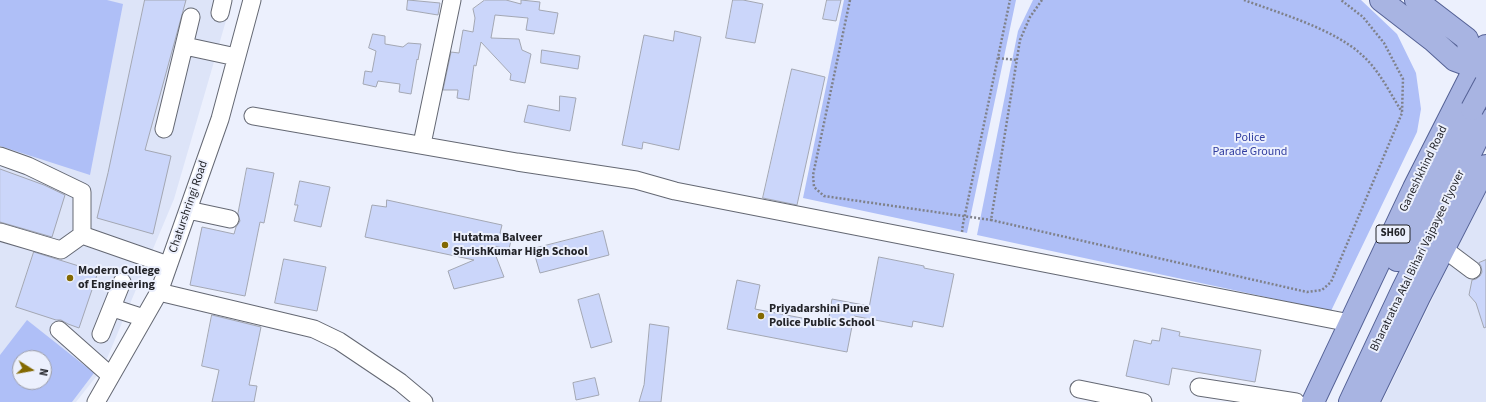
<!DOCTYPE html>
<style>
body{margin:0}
#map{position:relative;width:1486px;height:402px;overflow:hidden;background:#ecf0fd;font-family:"Source Sans 3",sans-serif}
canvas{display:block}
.north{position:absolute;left:12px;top:350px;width:40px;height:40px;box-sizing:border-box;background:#ecf0fd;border:1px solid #9c9ea8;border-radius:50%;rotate:101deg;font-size:11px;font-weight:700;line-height:16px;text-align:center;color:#232429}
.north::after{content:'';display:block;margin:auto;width:14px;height:18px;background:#836902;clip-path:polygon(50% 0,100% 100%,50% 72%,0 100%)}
</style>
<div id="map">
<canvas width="1486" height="402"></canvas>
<div class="north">N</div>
</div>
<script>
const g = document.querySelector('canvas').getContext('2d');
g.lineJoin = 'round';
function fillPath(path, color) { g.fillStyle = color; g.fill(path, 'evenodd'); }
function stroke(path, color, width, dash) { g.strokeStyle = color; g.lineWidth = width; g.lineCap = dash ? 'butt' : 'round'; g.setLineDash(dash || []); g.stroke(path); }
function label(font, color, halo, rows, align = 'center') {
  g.font = font + ' "Source Sans 3",sans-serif'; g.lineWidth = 4; g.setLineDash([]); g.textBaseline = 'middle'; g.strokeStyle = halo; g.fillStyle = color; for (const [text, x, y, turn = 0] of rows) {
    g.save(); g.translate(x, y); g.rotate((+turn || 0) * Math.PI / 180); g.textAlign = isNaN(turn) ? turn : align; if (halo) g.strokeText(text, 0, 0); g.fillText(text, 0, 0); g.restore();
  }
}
fillPath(new Path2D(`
 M0 0H232L174 199 103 368 76 402H0ZM20 358H44V382H20Z
 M1486 189V402H1382Z`), '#dde4f8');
fillPath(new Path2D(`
 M0 0H107L123 4 90 175 0 146Z
 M844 0H1016L967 233 803 198Z
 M1033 0H1361L1397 34 1416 73 1421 109 1417 132 1331 311 977 235 1018 31Z
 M27 320 94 373 72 402H0V355ZM20 358H44V382H20Z`), '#afbff7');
const building = new Path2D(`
 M145 0H186L145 150 171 156 153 234 97 218 108 173Z
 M408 0 440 3 438 15 407 10Z
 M485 0H506L521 4V0L540 2 539 10 558 13 554 34 526 30 528 18 495 15 491 38 519 39 522 50 531 54 525 83 510 80 511 74 481 42 476 66 474 65 469 100 457 98 458 90H443L451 52 459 53 463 30 473 32 475 18 473 9Z
 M733 0H743L763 4 755 43 726 38Z
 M827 0H841L836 21 823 19Z
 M675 31 701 37 679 150 643 142 642 149 622 145 644 35 673 41Z
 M373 34 385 36V44L403 47 408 43 421 44 418 60 417 59 411 94 399 92 400 84 378 81 376 87 363 84 365 71 372 72 376 51 369 48Z
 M542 50 580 56 578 69 541 63Z
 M792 69 825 77 797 205 763 198Z
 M560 96 576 98 570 131 524 122 528 105 559 111Z
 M247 168 274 173 264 223 260 222 245 296 190 285 202 227 234 234 236 227 240 221 238 214Z
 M0 169 44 185 65 195 52 237 0 222Z
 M300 181 330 187 321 227 294 221 298 205H295Z
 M387 200 502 225 500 233 512 236 509 249 492 246 504 277 454 289 448 271 474 260 365 237 372 205 386 207Z
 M603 231 609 255 540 273 533 249Z
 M34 252 98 272 79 328 68 324 61 320H56L16 307Z
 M879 257 924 266V268L954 274 943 327 913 321 912 327 854 316 847 352 727 329 737 280 760 285 755 309 828 323 832 299 869 306Z
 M284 259 326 267 317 311 275 303Z
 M1486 260V327L1484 328 1476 303 1469 295 1472 280 1476 279 1480 276 1482 272 1481 266 1479 263Z
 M599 294 612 342 591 348 578 300Z
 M212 315 261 327 249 385 257 386 254 402H212L219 370 202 366Z
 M650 324 669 327 661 402H639L644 385Z
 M1162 328 1180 332 1179 336 1261 350 1255 382 1172 368 1169 385 1126 376 1134 340 1151 344 1152 340 1159 341Z
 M595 378 599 395 576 400 573 383Z`);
fillPath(building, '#cbd6fa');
stroke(building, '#a3a7b3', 1);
const minor = new Path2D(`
 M220 13 223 0
 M185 46 236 57
 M253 116 517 162 636 180 675 191 1350 323
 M164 129 191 17
 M422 144 452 0
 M0 156 28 166 82 192V235L168 265
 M188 210 230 219
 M0 232 61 250 82 235
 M1443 250 1452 255 1472 270
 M159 292 314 329 339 341 400 382 424 402
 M113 308 144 318
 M59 330 111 376
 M101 334 122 282
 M1199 387 1296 402
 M1079 389 1143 402
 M96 402 159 292 220 119 252 0`);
const major = new Path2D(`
 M1381 0 1434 41 1455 60 1474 67
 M1416 0 1467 39 1474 67 1479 74
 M1397 260 1472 109
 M1313 402 1414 188 1486 46
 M1350 402 1403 289 1486 121
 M1368 402 1419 297 1486 166`);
stroke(minor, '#646873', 19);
stroke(major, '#546195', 24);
stroke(new Path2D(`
 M850 0 813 175 814 187 824 196 991 220
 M1042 0 1030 17 1020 40 991 220 1307 292 1322 290 1331 282 1402 113 1403 79 1384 43 1363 17 1341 0
 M1244 0C1279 13 1334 29 1362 55 1379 70 1390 93 1402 112
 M998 58 1016 60
 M962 232 963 224 1010 0`), '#7f818a', 2.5, [2, 2]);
stroke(minor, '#fff', 17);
stroke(major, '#a8b4e2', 22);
const majorBridge = new Path2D(`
 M1472 109 1486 83`);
stroke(majorBridge, '#546195', 24, []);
stroke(majorBridge, '#a8b4e2', 22);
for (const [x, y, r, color] of [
 [445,245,4,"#836902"],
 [70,278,4,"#836902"],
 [761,316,4,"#836902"]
]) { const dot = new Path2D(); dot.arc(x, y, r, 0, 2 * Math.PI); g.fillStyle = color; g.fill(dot); stroke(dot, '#ecf0fd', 1.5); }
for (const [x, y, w] of [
 [1393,234,34]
]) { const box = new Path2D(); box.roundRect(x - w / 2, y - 9, w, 18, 3); g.fillStyle = '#ecf0fd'; g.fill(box); stroke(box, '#232429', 1); }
label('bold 11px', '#232429', null, [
 ["SH60",1393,234]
]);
label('12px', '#313ea0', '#ecf0fd', [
 ["Police",1250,138],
 ["Parade Ground",1250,152]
]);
label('12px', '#232429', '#ecf0fd', [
 ["Ganeshkhind Road",1424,169,-64],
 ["Chaturshringi Road",189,207,-71],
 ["Bharatratna Atal Bihari Vajpayee Flyover",1418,261,-64]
]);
label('bold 12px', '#232429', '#ecf0fd', [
 ["Hutatma Balveer",453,238],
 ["ShrishKumar High School",453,252],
 ["Modern College",78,271],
 ["of Engineering",78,285],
 ["Priyadarshini Pune",769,309],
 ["Police Public School",769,323]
], 'left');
</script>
